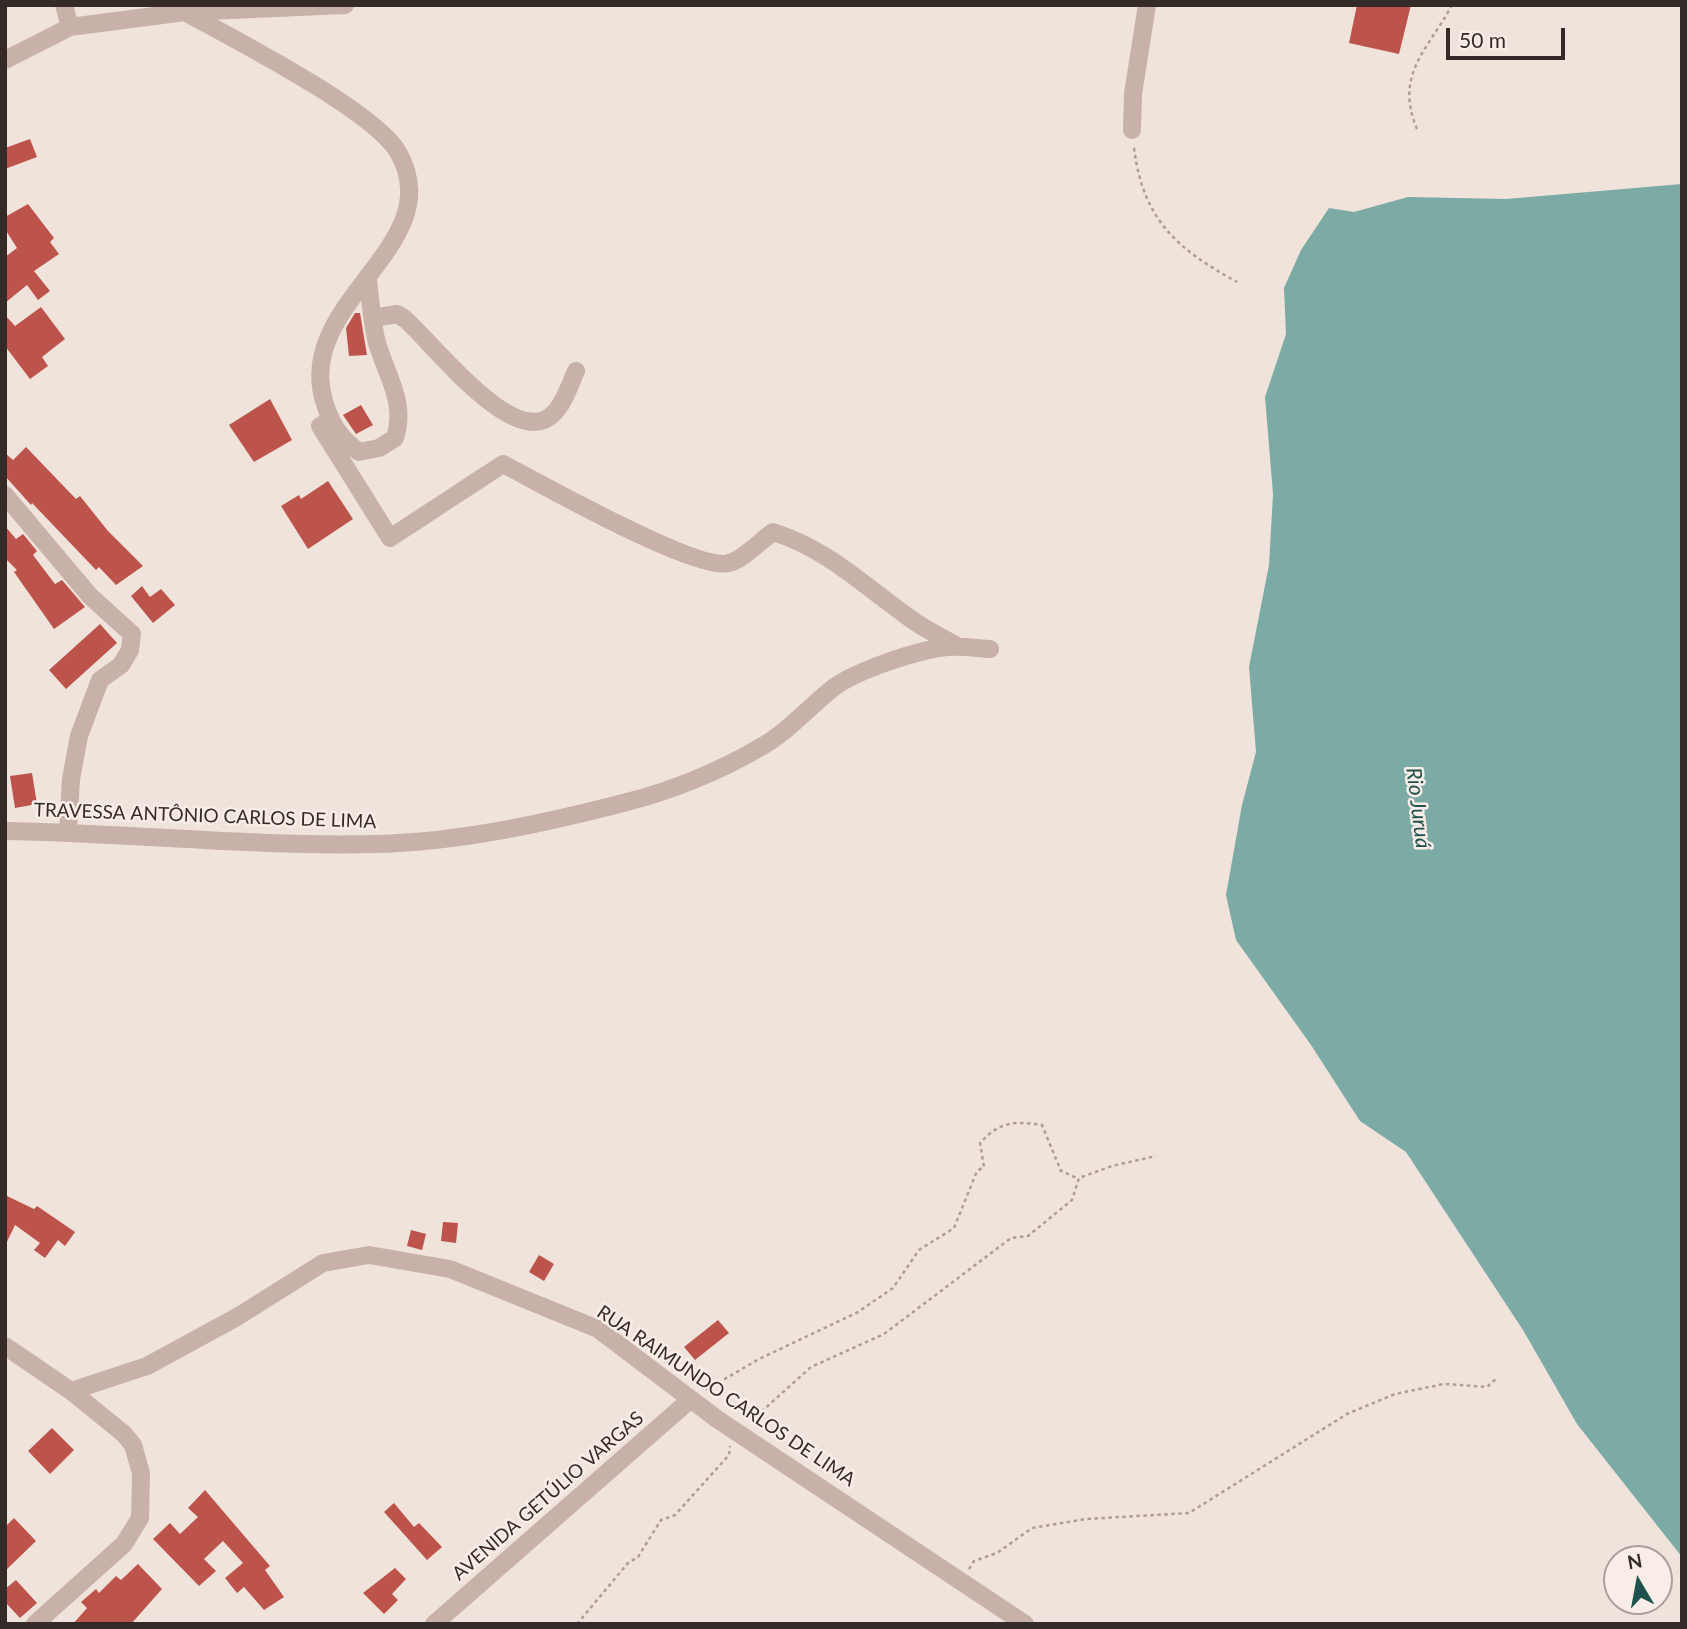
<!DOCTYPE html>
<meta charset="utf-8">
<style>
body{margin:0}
#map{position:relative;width:1687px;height:1629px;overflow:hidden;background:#f0e3db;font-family:Lato,sans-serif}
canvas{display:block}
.frame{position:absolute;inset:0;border:7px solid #342a28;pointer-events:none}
.north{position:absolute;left:1603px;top:1545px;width:70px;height:70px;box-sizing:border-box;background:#f8ede7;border:2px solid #aa9f9b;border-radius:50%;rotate:350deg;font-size:19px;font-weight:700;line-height:28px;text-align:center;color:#342a28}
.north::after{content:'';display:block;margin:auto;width:24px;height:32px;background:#20524d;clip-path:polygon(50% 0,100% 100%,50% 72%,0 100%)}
.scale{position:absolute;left:1446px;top:28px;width:119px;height:32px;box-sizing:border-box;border:4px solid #342a28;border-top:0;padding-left:9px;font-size:21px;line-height:24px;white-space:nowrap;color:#342a28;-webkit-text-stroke:5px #f8ede7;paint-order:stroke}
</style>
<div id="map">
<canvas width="1687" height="1629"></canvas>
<div class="frame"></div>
<div class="north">N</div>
<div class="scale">50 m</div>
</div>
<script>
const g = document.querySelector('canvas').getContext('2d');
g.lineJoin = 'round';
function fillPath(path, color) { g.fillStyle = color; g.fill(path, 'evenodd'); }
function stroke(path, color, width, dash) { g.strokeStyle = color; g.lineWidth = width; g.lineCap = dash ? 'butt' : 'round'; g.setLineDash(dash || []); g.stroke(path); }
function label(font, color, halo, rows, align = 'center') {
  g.font = font + ' Lato,sans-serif'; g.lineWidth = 5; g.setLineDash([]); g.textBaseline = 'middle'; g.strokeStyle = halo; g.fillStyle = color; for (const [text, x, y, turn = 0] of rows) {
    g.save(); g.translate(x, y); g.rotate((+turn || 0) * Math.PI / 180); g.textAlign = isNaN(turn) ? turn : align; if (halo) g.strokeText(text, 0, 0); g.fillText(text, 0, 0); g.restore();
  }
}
fillPath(new Path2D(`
 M1682 184V1557L1577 1424 1523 1330 1406 1152 1360 1121 1311 1045 1236 940 1226 895 1242 805 1256 752 1249 667 1269 565 1273 494 1265 397 1286 334 1284 288 1301 250 1329 208 1354 212 1408 197 1506 199Z`), '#7caaa5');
fillPath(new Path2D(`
 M1357 5H1411L1399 54 1349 43Z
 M30 139 37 157 5 169V148Z
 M28 204 54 238 50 242 59 254 34 271 50 291 38 300 27 285 5 303V257L17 248 5 229V217Z
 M41 307 65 339 42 357 48 366 30 379 5 346V315L15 326Z
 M355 313H360L367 355 349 356 346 328Z
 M270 399 292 440 254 462 229 425Z
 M361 405 373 425 356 434 343 415Z
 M26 447 76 499 80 496 108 531 143 566 116 585 99 567 96 570 32 503 31 505 5 476V453L13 460Z
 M328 481 353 519 308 549 281 506 299 495 301 499Z
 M5 526 16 539 23 534 37 551 33 555 55 584 62 580 85 607 54 629 14 572 17 570 5 558Z
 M142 586 150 597 161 589 175 605 153 623 131 596Z
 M100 624 117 643 66 689 49 670Z
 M32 773 37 804 15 808 10 776Z
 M5 1195 34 1209 37 1206 75 1232 65 1246 58 1240 45 1258 34 1250 40 1243 15 1225 5 1246Z
 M443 1222 458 1223 456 1243 441 1241Z
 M411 1230 426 1234 422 1250 407 1246Z
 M539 1255 554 1264 544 1281 529 1272Z
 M718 1320 729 1333 695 1360 684 1347Z
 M52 1428 74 1450 50 1474 28 1451Z
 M205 1490 270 1566 265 1570 284 1597 264 1610 244 1587 237 1593 225 1578 243 1563 223 1541 204 1559 216 1571 199 1586 153 1539 170 1523 180 1534 198 1517 188 1508Z
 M394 1503 414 1527 419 1523 442 1547 427 1560 384 1512Z
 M14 1518 36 1541 5 1571V1527Z
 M138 1564 162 1589 131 1624H73L87 1608 81 1602 96 1589 99 1593 116 1576 121 1580Z
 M395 1568 406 1579 392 1594 398 1600 384 1614 363 1593Z
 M16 1580 37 1603 20 1618 5 1602V1589Z`), '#bd544c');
stroke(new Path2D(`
 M1417 129C1394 74 1428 50 1452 5
 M1134 148C1143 220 1177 249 1237 282
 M706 1390 759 1359 858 1312 893 1288 919 1250 954 1228 977 1171 984 1167 980 1143C1000 1121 1014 1121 1042 1125L1061 1171 1077 1178
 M751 1421 811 1367 884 1334 1011 1238 1028 1236 1072 1200 1079 1178 1112 1166 1156 1156
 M969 1569 974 1561 997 1553 1032 1528 1086 1519 1189 1513 1347 1414 1395 1394 1444 1384 1487 1387 1498 1377
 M577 1624 628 1563 638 1557 661 1520 675 1515 729 1455 730 1446`), '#b29b92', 2.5, [3.5, 3.5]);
stroke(new Path2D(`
 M64 5 70 27
 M185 12C232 38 373 110 398 152 452 245 294 301 324 401 331 424 339 437 359 452L379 448 395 438C407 401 385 374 376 339 372 320 370 300 368 280
 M5 60 70 27 185 12 345 5
 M1132 130 1133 94 1147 5
 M373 318 397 314 405 319C431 341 515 452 553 414 564 404 570 384 576 371
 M330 420 320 426 390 538 503 464C540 483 698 573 729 563 744 559 760 541 773 532 828 549 865 587 911 619 926 630 943 638 959 647
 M5 495 90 596 132 634 130 650 121 665 100 680 79 736 71 779 68 832
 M5 831C129 833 253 847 376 844 460 842 546 823 627 802 671 791 720 771 759 748 788 732 808 708 833 688 857 670 918 650 947 647 961 646 976 648 990 649
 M5 1346 71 1391 124 1434 133 1445 141 1473 140 1518 124 1544 35 1624
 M71 1391 147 1366 237 1317 323 1263 369 1255 450 1269 598 1329 717 1419 1025 1624
 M434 1624 691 1399`), '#c7b1a8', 18);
label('19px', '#342a28', '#f8ede7', [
 ["TRAVESSA ANTÔNIO CARLOS DE LIMA",205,816,2],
 ["RUA RAIMUNDO CARLOS DE LIMA",726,1396,34],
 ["AVENIDA GETÚLIO VARGAS",548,1496,-41]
]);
label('italic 21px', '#20524d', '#f8ede7', [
 ["Rio Juruá",1418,808,83]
]);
</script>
